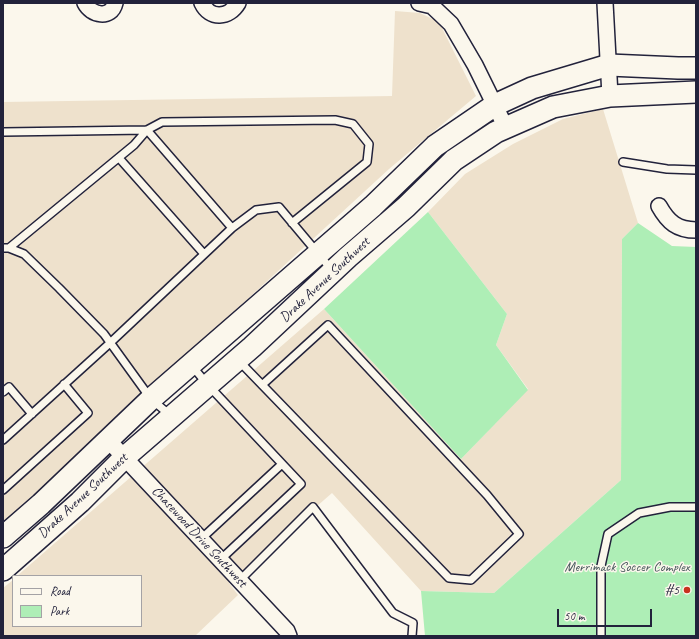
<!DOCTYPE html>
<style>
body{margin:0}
#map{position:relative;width:699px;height:639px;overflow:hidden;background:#fbf7ec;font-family:Caveat,sans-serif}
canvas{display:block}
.frame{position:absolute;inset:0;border:4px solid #22223b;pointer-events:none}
.legend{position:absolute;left:12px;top:575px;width:130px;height:52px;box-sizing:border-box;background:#fbf7ec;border:1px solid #a4a2a5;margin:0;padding:5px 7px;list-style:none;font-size:12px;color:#22223b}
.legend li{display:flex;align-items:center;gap:8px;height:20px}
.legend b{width:20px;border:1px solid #a4a2a5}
.scale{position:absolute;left:557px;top:609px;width:95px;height:18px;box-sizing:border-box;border:2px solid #22223b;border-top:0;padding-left:5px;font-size:12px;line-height:14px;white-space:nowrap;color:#22223b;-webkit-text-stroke:3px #fbf7ec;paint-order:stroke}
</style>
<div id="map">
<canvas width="699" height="639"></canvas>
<div class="frame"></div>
<ul class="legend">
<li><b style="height:5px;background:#fbf7ec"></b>Road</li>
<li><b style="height:11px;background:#aeeeb6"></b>Park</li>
</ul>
<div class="scale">50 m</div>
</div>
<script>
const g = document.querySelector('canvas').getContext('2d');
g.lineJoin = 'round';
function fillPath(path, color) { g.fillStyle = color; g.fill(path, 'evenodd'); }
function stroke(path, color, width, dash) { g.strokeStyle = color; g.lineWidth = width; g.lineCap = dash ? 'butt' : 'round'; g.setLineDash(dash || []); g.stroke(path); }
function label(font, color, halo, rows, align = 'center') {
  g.font = font + ' Caveat,sans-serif'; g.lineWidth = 3; g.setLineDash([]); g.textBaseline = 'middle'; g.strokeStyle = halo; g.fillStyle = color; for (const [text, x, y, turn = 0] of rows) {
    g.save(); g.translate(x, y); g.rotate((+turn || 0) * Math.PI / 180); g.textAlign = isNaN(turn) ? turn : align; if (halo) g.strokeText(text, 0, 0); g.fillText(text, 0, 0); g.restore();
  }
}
fillPath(new Path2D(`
 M395 11 420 13 439 22 476 96 389 169 3 524V102L392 96Z
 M603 109 638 223 622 239 621 480 494 593 421 591 332 493 229 583 238 595 195 636H3V588L13 580V626H141V576H17L324 309 461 459 528 389 496 345 507 314 428 212 465 174 513 144 563 119Z`), '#eee1cc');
fillPath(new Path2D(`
 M428 212 507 314 496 345 528 390 461 459 324 309Z
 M638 223 672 246 696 247V636H425L421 591 494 593 621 480 622 239Z`), '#aeeeb6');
const lane = new Path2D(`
 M3 132 147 130 162 122 335 120 353 124 369 144 367 162 292 223
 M119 158 204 254
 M623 162 667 169 696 170
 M3 248H9L24 254 59 288 104 334 151 399 170 415
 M9 248 134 145 147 130 232 228
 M239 361 449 578 471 580 519 534 487 495 328 325 262 385
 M192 366 208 385 301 484 220 560
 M3 392 9 387 32 414
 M3 440 110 343 232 228 256 210 279 207 331 269
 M3 490 88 413 64 384
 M201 539 282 464
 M240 580 313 507 393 613 413 623 412 636
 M601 636V566L608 534 639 513 670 507H696`);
const street = new Path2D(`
 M85 3C91 15 111 20 115 3
 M202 3C210 20 229 18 238 3
 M419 3 432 6 451 24 475 65 506 128
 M605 3 610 96
 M659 206C668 222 677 230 696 230
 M108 440 287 631 289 636`);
const secondary = new Path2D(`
 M3 537 41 504 151 399 373 206 435 146 495 105 532 88 609 65 678 68H696
 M3 570 80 502 125 457 252 347 348 257 406 207 454 160 496 132 553 107 610 96 696 92`);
stroke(lane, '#22223b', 10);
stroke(street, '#22223b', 18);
stroke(secondary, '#22223b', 24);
stroke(lane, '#fbf7ec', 7);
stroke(street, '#fbf7ec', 15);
stroke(secondary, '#fbf7ec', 21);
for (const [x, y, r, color] of [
 [687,590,4,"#c8321e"]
]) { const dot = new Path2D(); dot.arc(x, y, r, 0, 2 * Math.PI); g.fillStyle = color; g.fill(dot); stroke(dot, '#fbf7ec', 1.5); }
label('14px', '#22223b', '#fbf7ec', [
 ["Drake Avenue Southwest",325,280,-43],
 ["Drake Avenue Southwest",83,496,-43],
 ["Chasewood Drive Southwest",199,537,47]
]);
label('14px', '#45555a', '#fbf7ec', [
 ["Merrimack Soccer Complex",627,567]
]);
label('14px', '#22223b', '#fbf7ec', [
 ["#5",679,590]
], 'right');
</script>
